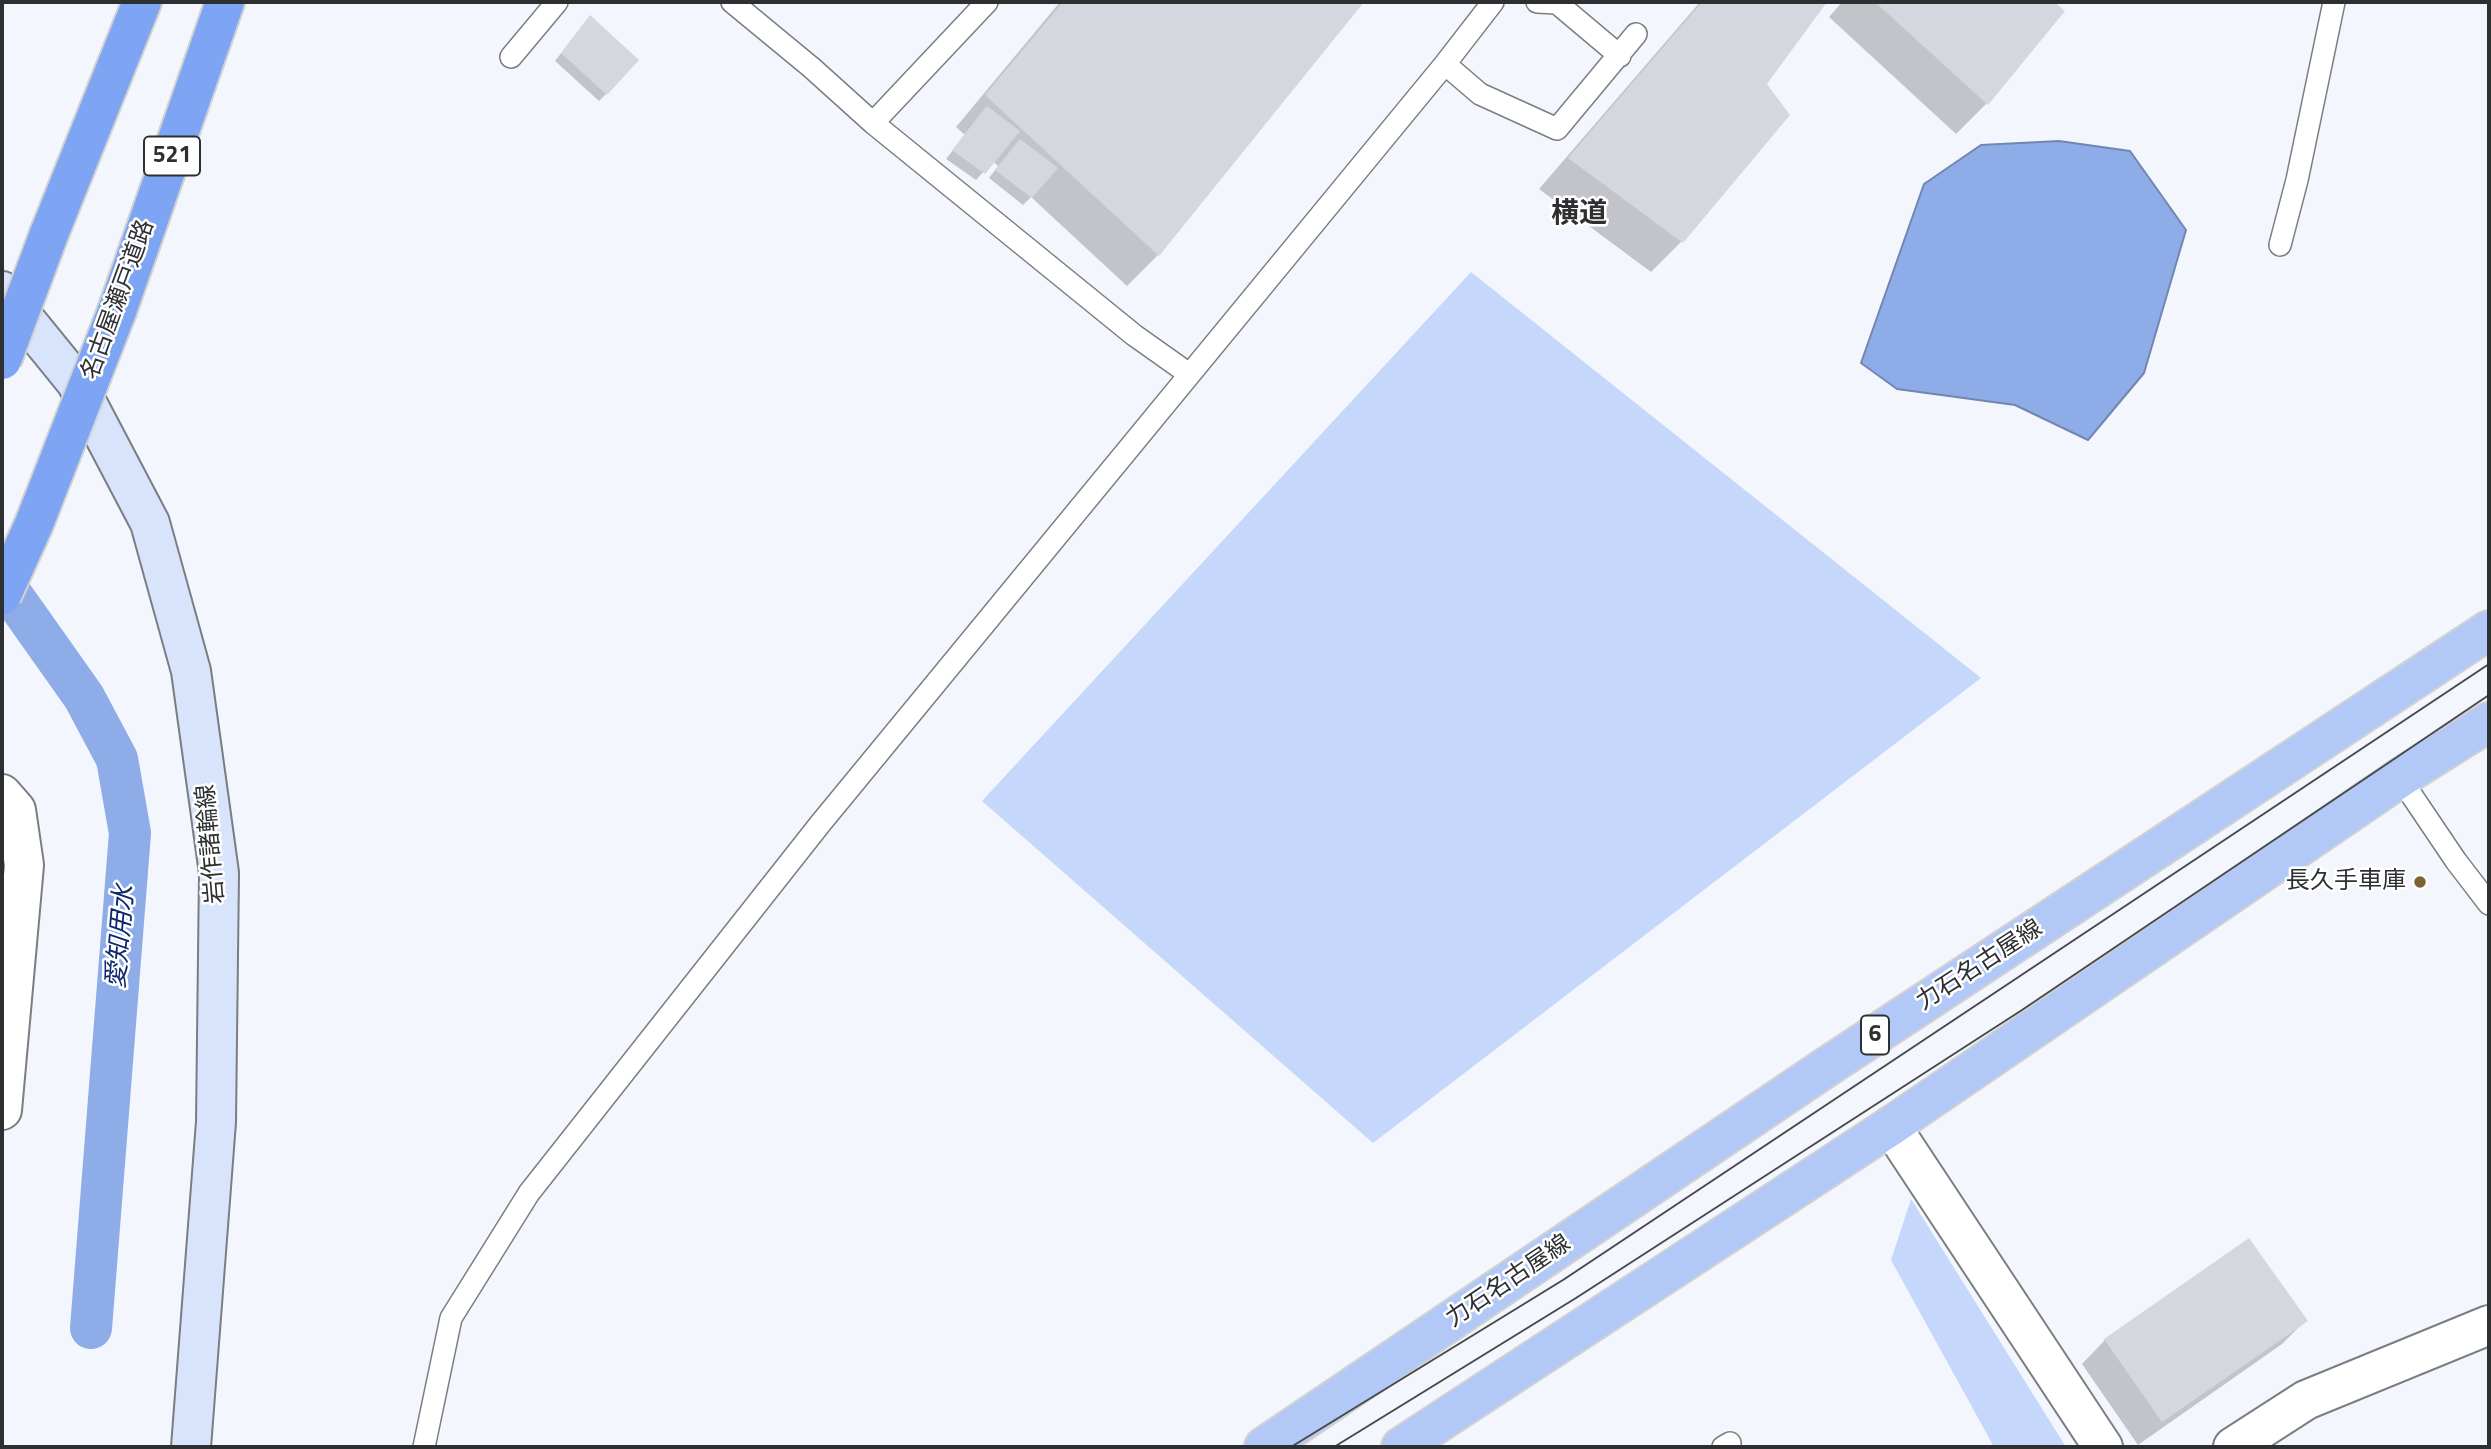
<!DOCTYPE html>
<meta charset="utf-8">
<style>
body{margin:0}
#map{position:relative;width:2491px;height:1449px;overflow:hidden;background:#f3f6fc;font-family:"Titillium Web",sans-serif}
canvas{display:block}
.frame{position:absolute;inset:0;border:4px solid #2d2f31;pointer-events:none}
</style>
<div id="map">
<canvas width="2491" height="1449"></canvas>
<div class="frame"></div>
</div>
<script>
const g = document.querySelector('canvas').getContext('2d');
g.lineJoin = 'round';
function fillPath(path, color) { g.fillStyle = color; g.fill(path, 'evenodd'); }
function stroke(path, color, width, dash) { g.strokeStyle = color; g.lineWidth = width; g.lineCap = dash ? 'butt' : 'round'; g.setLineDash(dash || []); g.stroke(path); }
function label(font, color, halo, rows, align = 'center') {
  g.font = font + ' "Titillium Web","Noto Sans JP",sans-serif'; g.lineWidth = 5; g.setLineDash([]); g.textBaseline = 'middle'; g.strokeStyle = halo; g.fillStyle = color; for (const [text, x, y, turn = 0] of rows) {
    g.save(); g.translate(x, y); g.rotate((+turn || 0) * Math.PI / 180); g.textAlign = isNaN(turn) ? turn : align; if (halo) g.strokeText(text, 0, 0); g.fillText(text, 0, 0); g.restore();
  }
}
fillPath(new Path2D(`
 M1471 272 1981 678 1373 1143 982 801Z
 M1911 1199 2066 1447H1994L1891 1260Z`), '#c5d7fa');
const water = new Path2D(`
 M2059 141 2130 151 2186 230 2144 373 2088 440 2015 405 1897 389 1861 363 1924 184 1981 145Z`);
fillPath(water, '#8eace7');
stroke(water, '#7186b0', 2);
fillPath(new Path2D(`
 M1060 2H1362L1158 255 1127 286 1031 197 1023 205 989 178 998 166 993 161 976 180 946 159 965 135 956 127Z
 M1700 2 1824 3 1765 84 1682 241 1651 272 1539 189Z
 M1842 2H2051L2063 11 1986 104 1956 134 1829 17Z
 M583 25 606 94 599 101 555 61Z
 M2305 1321 2282 1344 2138 1445 2082 1364 2105 1340Z`), '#0003');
stroke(new Path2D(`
 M2 581 84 697 117 759 130 833 91 1328`), '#8eace7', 42);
fillPath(new Path2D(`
 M1063 2H1364L1159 256 985 95Z
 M1702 2H1827L1767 84 1790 115 1683 243 1568 158Z
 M1875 2H2054L2065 11 1988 105Z
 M590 15 639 60 607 95 561 53Z
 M987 106 1020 131 985 174 952 150Z
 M1020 139 1058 168 1032 198 995 170Z
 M2249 1238 2308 1321 2162 1422 2104 1339Z`), '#d4d7dd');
const service = new Path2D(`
 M732 2 812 68 873 123 1134 335 1189 374
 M1537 2 1557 3 1620 56
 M511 57 557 2
 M1445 64 1480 94 1557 129 1636 34
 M873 123 987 2
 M2280 245 2297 180 2334 2
 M2400 778 2456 861 2489 904
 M424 1447 451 1318 529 1193 820 824 1445 64 1493 2
 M1723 1447 1730 1443`);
const minor = new Path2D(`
 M2 794 16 810 24 865 2 1110
 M1891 1126 2103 1447`);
const tertiary = new Path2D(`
 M2233 1447 2306 1400 2489 1325`);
const secondary = new Path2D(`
 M2 291 76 382 150 523 191 671 219 873 216 1122 191 1447`);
const primary = new Path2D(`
 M1264 1447 1825 1068 2489 630
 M1401 1447 1891 1126 2400 778 2489 722`);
const motorway = new Path2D(`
 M49 234 142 2
 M117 311 225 2`);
stroke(service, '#7a7d82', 24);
stroke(minor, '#7a7d82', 42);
stroke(tertiary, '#7a7d82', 42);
stroke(secondary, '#7a7d82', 42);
stroke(primary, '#d1d1d2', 42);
stroke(motorway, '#d1d1d2', 42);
stroke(service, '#fff', 21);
stroke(minor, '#fff', 38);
stroke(tertiary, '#fff', 38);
stroke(secondary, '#d8e4fc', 38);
stroke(primary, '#b2c9f8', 38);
stroke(motorway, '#7ea5f4', 38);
stroke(new Path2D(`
 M1291 1447 1563 1280 2489 664
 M1334 1447 1576 1298 2022 1010 2489 695`), '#47494b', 2);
const motorwayBridge = new Path2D(`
 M2 360 49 234
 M2 595 34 524 117 311`);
stroke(motorwayBridge, '#d1d1d2', 42, []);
stroke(motorwayBridge, '#7ea5f4', 38);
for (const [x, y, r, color] of [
 [2420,882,7,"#7b6333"]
]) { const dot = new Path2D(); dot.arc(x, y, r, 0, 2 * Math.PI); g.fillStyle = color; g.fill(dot); stroke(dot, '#fff', 2.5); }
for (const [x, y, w] of [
 [172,156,56],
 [1875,1035,28]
]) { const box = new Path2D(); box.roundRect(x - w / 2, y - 19.5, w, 39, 5); g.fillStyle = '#fff'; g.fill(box); stroke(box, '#2d2f31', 2); }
label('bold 23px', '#2d2f31', null, [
 ["521",172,156],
 ["6",1875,1035]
]);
label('24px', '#2d2f31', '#fff', [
 ["名古屋瀬戸道路",119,300,-70],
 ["岩作諸輪線",212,844,-95],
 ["力石名古屋線",1980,966,-33],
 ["力石名古屋線",1509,1282,-34]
]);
label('24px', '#2d2f31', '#fff', [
 ["長久手車庫",2406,882]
], 'right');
label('italic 26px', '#0e2a6e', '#fff', [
 ["愛知用水",122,937,-85]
]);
label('bold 28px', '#2d2f31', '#fff', [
 ["横道",1579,215]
]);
</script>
